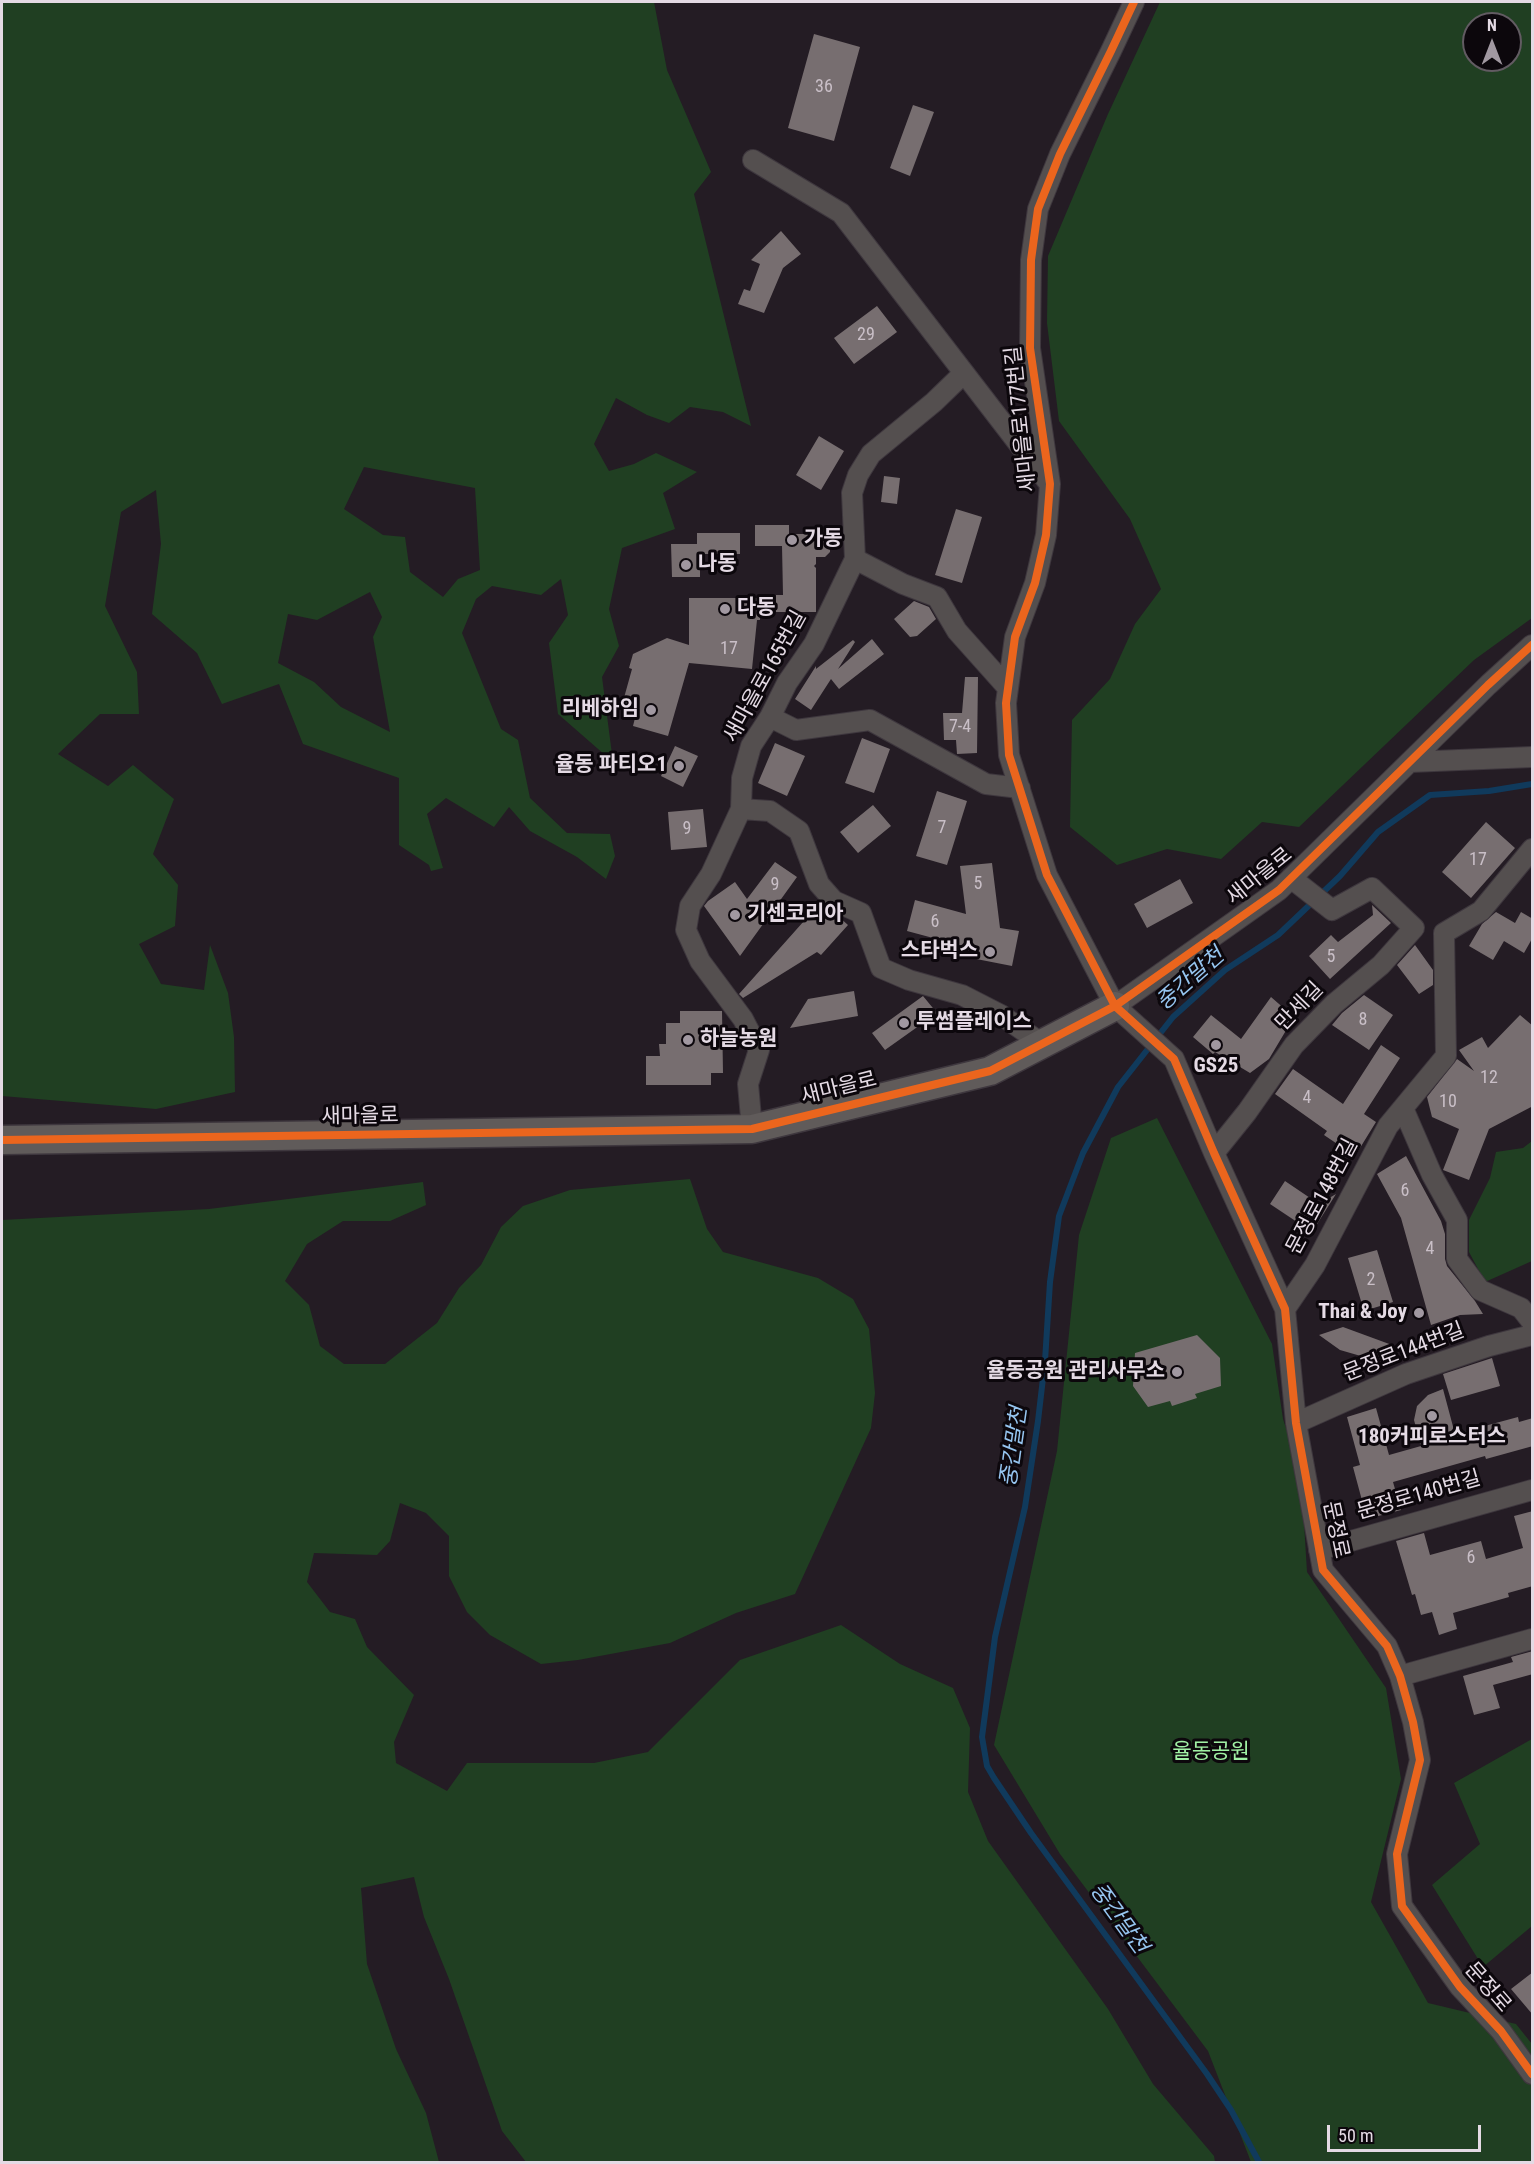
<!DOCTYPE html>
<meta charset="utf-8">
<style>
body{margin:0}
#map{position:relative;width:1534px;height:2164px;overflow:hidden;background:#241c24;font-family:"Roboto Condensed",sans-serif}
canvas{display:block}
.frame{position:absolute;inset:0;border:3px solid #e4dae4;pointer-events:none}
.north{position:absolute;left:1462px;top:12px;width:60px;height:60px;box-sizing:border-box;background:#0c070c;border:2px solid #625b62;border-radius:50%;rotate:0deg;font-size:16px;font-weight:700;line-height:24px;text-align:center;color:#e4dae4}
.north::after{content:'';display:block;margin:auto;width:21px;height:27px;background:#a198a1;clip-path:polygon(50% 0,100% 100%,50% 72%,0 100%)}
.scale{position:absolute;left:1327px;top:2125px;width:154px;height:27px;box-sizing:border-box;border:3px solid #e4dae4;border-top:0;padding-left:8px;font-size:18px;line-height:21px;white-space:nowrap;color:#e4dae4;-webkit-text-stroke:4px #0c070c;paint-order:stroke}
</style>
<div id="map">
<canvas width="1534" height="2164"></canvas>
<div class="frame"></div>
<div class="north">N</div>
<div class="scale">50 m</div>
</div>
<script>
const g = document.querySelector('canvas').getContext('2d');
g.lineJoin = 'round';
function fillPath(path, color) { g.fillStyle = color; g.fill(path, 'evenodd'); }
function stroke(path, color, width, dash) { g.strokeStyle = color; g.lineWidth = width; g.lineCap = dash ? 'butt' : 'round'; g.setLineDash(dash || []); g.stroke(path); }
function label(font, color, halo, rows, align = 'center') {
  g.font = font + ' "Roboto Condensed","Noto Sans KR",sans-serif'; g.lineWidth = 6; g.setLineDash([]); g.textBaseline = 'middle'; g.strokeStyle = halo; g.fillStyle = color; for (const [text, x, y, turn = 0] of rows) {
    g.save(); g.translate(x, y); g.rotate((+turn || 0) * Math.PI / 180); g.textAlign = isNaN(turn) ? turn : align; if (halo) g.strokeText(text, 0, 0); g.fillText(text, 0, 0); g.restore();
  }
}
fillPath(new Path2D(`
 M2 2H654L667 70 711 172 694 194 751 426 723 412 690 407 669 423 647 415 616 398 594 444 609 471 634 464 656 453 697 472 663 493 675 529 622 548 609 609 619 646 602 677 613 762 558 714 549 643 568 615 561 579 541 595 492 586 476 599 462 633 501 729 518 740 530 798 567 833 610 834 615 856 606 879 577 857 530 831 509 807 494 827 446 798 427 814 443 868 431 871 429 865 399 845V778L303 744 279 684 222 704 197 653 152 614 161 544 156 490 121 512 105 606 137 672 139 714H100L58 754 108 786 133 765 174 799 153 854 178 885 175 926 139 944 161 984 204 990 210 945 228 993 234 1037 235 1092 156 1109 2 1096ZM364 467 475 488 480 570 458 579 443 597 410 572 405 537 383 535 344 509ZM370 592 382 617 373 637 390 732 341 707 314 682 278 663 288 614 317 620Z
 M1160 2H1532V618L1474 660 1299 827 1262 822 1221 859 1167 849 1117 865 1070 827 1072 720 1110 679 1135 624 1161 589 1130 519 1059 421 1047 323 1048 256 1108 114ZM1474 24H1510V60H1474Z
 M1157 1118 1272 1344 1283 1419 1301 1474 1307 1572 1386 1688 1401 1779 1371 1902 1428 2003 1516 2024 1532 2044V2162H1251L1208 2051 1060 1854 994 1745 1057 1451 1079 1235 1111 1138Z
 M1532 1141V1261L1485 1282 1469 1252V1220L1490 1178 1496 1152 1523 1148Z
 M690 1179 707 1229 723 1252 818 1278 853 1299 869 1329 875 1393 871 1428 795 1594 736 1613 670 1643 578 1660 541 1664 490 1635 467 1612 449 1576V1536L426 1513 400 1503 390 1541 377 1555 314 1553 307 1582 330 1612 355 1619 367 1647 414 1695 394 1742 396 1763 447 1791 467 1763H594L648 1752 740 1660 841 1625 900 1664 953 1688 970 1728 968 1792 988 1841 1108 2009 1153 2084 1214 2156 1215 2162H526L502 2131 449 1979 424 1917 414 1877 361 1888 367 1964 396 2049 426 2113 439 2162H2V1220L209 1209 423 1182 426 1205 390 1221H343L307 1244 285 1281 309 1305 320 1346 344 1364H385L437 1323 459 1288 481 1265 501 1227 523 1206 570 1190Z
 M1532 1739V1926L1483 1967 1432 1885 1480 1844 1454 1783Z`), '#203f22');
stroke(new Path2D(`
 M1259 2162 1231 2110 1207 2074 1031 1833 994 1778 987 1766 982 1737 995 1637 1025 1507 1038 1421 1045 1361 1050 1282 1059 1216 1083 1153 1118 1087 1173 1017 1225 970 1278 935 1340 876 1378 832 1430 795 1489 791 1532 784`), '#103a5c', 6);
fillPath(new Path2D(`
 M814 34 860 47 834 141 788 128Z
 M913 105 934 112 910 176 890 168Z
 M781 231 801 254 783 268 764 313 738 304 744 289 750 291 760 264 751 260Z
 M877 306 897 332 854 364 834 338Z
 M819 436 844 451 821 490 796 475Z
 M884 476 900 478 897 504 881 502Z
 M956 509 982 517 962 583 935 575Z
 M755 525H789V534H830V552L825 557H816V564L814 566 816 568V612H776V595H783L782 546H755Z
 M697 533H740V554H700V577H672L671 544H697Z
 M689 598H760V620H757L752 669 689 663 668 736 633 726 635 718 624 715 627 706 622 705 632 669 629 668 633 654 667 638 689 645Z
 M914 601 929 607 936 619 917 636 910 637 894 619Z
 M872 639 884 654 839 689 831 679 811 710 795 699 816 666V669L853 640 855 642 838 669Z
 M965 677H978L977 753 957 754 956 740H944L943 713H962Z
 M862 738 890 749 874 793 845 783Z
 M775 743 805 756 787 796 758 783Z
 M675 746 698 756 683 787 661 776Z
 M937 791 967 801 947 865 916 856Z
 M873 805 891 826 858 853 840 832Z
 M703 809 707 847 671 850 668 812Z
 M1486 822 1515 848 1471 898 1442 872Z
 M775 862 797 877 740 956 704 906 708 901 735 882 747 899Z
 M992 863 1000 928 1019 931 1012 966 961 956 963 946 907 931 915 900 966 914 960 866Z
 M1180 879 1193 903 1147 928 1134 904Z
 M820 903 825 909 838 916 848 925 821 955 817 952 743 998 739 994Z
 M1372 905 1391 923 1330 979 1309 956 1331 935 1338 942 1373 915Z
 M1496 912 1515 923 1521 912 1533 919V937L1524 953 1504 941 1493 960 1469 946 1482 924Z
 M1415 945 1433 970V985L1419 994 1397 965Z
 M854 991 858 1016 790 1028 808 999Z
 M1364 995 1393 1015 1369 1050 1332 1025 1342 1013Z
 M923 996 937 1013 885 1050 872 1033Z
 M1271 997 1294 1017 1269 1059 1250 1073 1215 1052 1213 1054 1193 1037 1211 1015 1241 1039Z
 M680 1011H722L723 1073H711V1085H646V1056H660L659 1044H666V1023H680Z
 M1520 1015 1533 1026V1106L1489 1129 1469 1180 1443 1170 1459 1129 1432 1117 1427 1097 1457 1059 1474 1071 1459 1050 1482 1037 1488 1048Z
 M1381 1045 1400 1058 1364 1114 1376 1122 1355 1156 1324 1135 1327 1131 1275 1094 1293 1069 1343 1104Z
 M1406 1156 1441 1221 1445 1234V1259L1447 1266 1475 1301 1483 1314 1460 1315 1431 1325 1401 1218 1377 1174Z
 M1285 1181 1319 1204 1336 1194 1312 1232 1270 1204Z
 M1377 1250 1393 1302 1364 1311 1348 1258Z
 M1343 1327 1392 1345 1385 1363 1340 1350 1319 1335Z
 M1197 1335 1220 1358 1221 1386 1195 1394 1197 1398 1172 1406 1170 1401 1148 1407 1133 1386 1135 1353Z
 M1492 1358 1500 1386 1451 1400 1443 1374Z
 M1443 1389 1455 1434 1518 1417 1519 1422 1533 1418V1446L1486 1459 1485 1456 1393 1482 1401 1510 1367 1519 1353 1467 1360 1465 1347 1417 1376 1408 1389 1455 1421 1446 1414 1420 1417 1406 1428 1395Z
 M1533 1511V1586L1508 1593 1509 1597 1453 1613 1457 1629 1439 1635 1432 1612 1421 1615 1415 1594 1412 1595 1396 1541 1424 1533 1430 1555 1481 1541 1486 1559 1523 1548 1514 1516Z
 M1533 1651V1674L1493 1685 1500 1708 1474 1715 1463 1676 1513 1662 1511 1657Z
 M1533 1972V2015L1511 1989Z`), '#776e70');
const street = new Path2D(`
 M1134 2 1111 51 1060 154 1038 209 1031 260 1030 348 1050 484 1046 535 1035 583 1015 637 1006 703 1009 755 1047 875 1115 1006 1174 1059 1214 1153 1285 1309 1296 1423 1323 1570 1387 1646 1400 1676 1413 1722 1420 1760 1397 1854 1402 1906 1460 1987 1501 2031 1532 2074
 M753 160 841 213 1048 482
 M855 559 903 584 937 597 957 631 1007 687
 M770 717 796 730 870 720 986 784 1020 788
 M1410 762 1532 757
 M741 809 770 811 799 831 819 884 834 901 861 913 881 968 909 980 962 995 1001 1015 1041 1043
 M1291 878 1332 910 1372 888 1414 928
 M1115 1006 1279 890 1488 685 1532 645
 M1403 1108 1432 1175 1457 1220V1259L1480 1290 1521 1308 1532 1322
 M752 1129 748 1084 759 1050 743 1019 700 961 686 930 690 906 711 874 741 809 742 778 751 746 770 717 787 683 814 644 855 559 852 493 858 475 871 454 934 402 964 373
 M1214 1153 1247 1112 1294 1045 1334 1004 1381 965 1414 928
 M1285 1309 1315 1265 1388 1126 1446 1056 1444 933 1481 911 1532 849
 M1296 1423 1406 1374 1489 1346 1532 1335
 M1319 1550 1532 1490
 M1400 1676 1532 1639`);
const secondary = new Path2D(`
 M2 1140 752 1129 990 1071 1115 1006`);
stroke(street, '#3e373e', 22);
stroke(secondary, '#3e373e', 31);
stroke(street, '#544f4f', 20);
stroke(secondary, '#605b5a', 28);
stroke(new Path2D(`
 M1134 2 1111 51 1060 154 1038 209 1031 260 1030 348 1050 484 1046 535 1035 583 1015 637 1006 703 1009 755 1047 875 1115 1006 1174 1059 1214 1153 1285 1309 1296 1423 1323 1570 1387 1646 1400 1676 1413 1722 1420 1760 1397 1854 1402 1906 1460 1987 1501 2031 1532 2074
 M2 1140 752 1129 990 1071 1115 1006 1279 890 1488 685 1532 645`), '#eb651d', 8);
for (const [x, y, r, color] of [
 [792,540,6,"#a198a1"],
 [686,565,6,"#a198a1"],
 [725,609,6,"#a198a1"],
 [651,710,6,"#a198a1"],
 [679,766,6,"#a198a1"],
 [735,915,6,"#a198a1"],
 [990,952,6,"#a198a1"],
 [904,1023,6,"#a198a1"],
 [688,1040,6,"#a198a1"],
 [1216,1045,6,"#a198a1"],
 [1419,1313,6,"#a198a1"],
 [1177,1372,6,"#a198a1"],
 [1432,1416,6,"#a198a1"]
]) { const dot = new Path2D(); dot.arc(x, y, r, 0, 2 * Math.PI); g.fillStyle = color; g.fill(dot); stroke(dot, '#0c070c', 2); }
label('18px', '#c9bfc7', null, [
 ["36",824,87],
 ["29",866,335],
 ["17",729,649],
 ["7-4",960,727],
 ["7",942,828],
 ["9",687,829],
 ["17",1478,860],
 ["5",978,884],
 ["9",775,885],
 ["6",935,922],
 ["5",1331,957],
 ["8",1363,1020],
 ["12",1489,1078],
 ["4",1307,1098],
 ["10",1448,1102],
 ["6",1405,1191],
 ["4",1430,1249],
 ["2",1371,1280],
 ["6",1471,1558]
]);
label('21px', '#e4dae4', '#0c070c', [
 ["새마을로177번길",1022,419,-96],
 ["새마을로165번길",766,677,-61],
 ["새마을로",1260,877,-39],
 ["만세길",1300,1007,-46],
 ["새마을로",839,1089,-14],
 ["새마을로",360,1117,-1],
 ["문정로148번길",1323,1197,-62],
 ["문정로144번길",1404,1353,-21],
 ["문정로140번길",1419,1496,-16],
 ["문정로",1335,1530,78],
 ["문정로",1487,1988,49]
]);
label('bold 21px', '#e4dae4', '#0c070c', [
 ["가동",804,540],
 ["나동",698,565],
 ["다동",737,609],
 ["리베하임",639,710,"right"],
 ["율동 파티오1",667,766,"right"],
 ["기센코리아",747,915],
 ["스타벅스",978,952,"right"],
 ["투썸플레이스",916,1023],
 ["하늘농원",700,1040],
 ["GS25",1216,1067,"center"],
 ["Thai & Joy",1407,1313,"right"],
 ["율동공원 관리사무소",1165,1372,"right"],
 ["180커피로스터스",1432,1438,"center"]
], 'left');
label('21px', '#a1f0a4', '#0c070c', [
 ["율동공원",1211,1753]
]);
label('italic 22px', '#96c5f0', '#0c070c', [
 ["중간말천",1191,980,-41],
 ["중간말천",1015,1447,-82],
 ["중간말천",1118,1919,54]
]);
</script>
